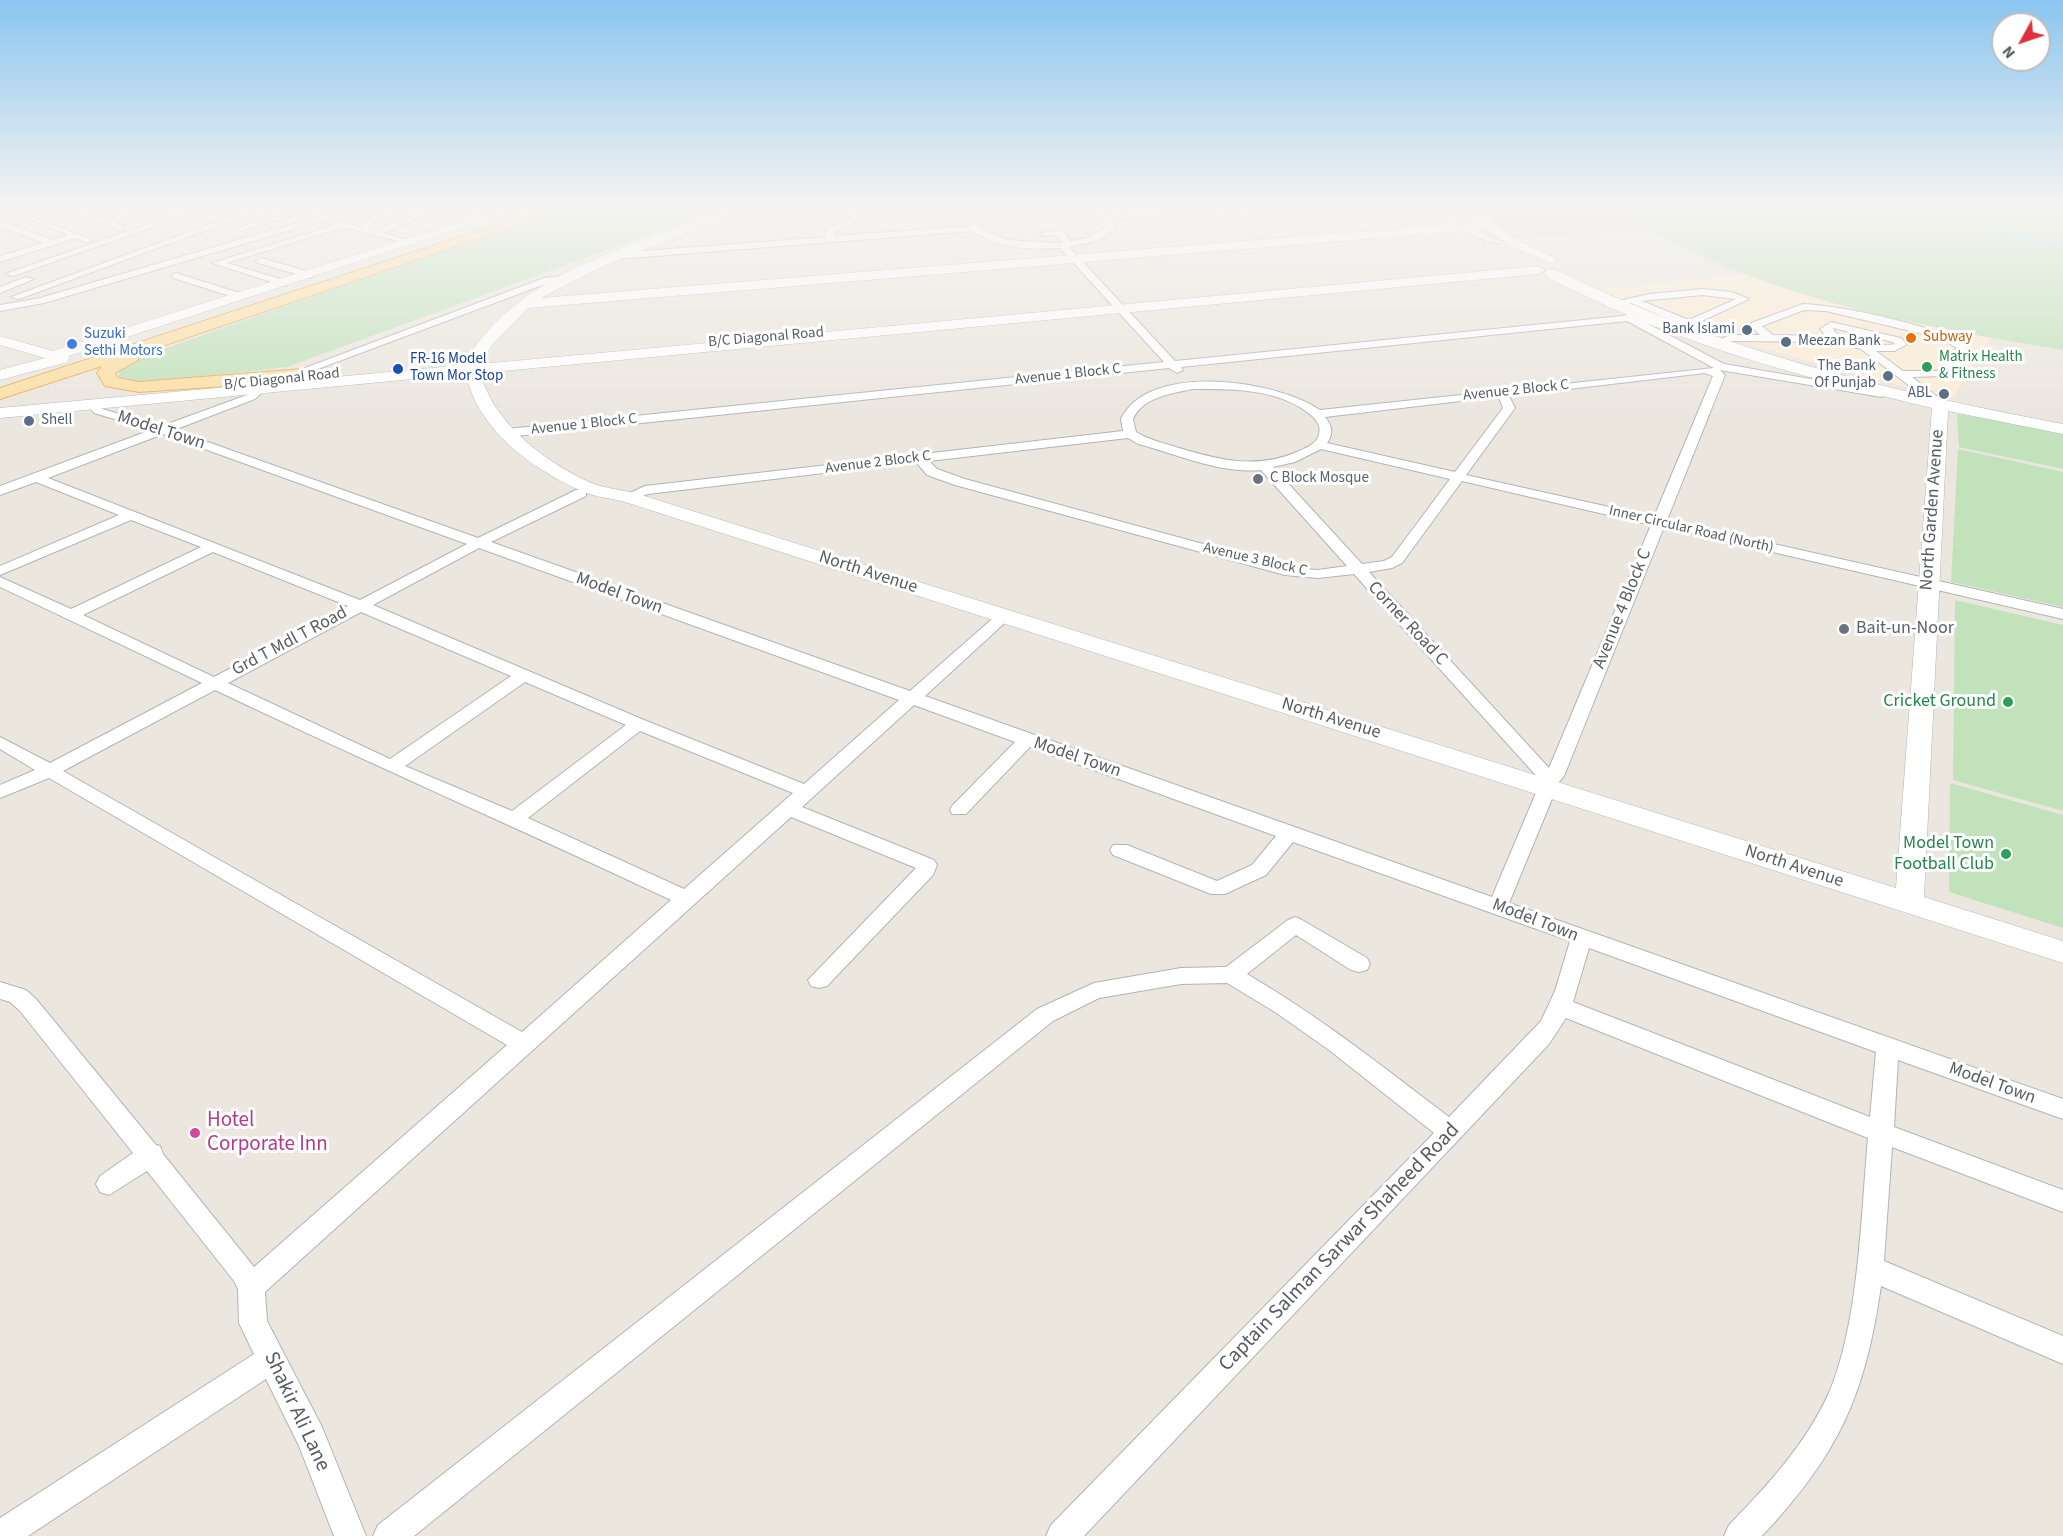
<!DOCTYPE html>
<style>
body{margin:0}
#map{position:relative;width:2063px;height:1536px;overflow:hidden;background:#ebe7df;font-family:"Source Sans 3",sans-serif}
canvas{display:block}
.north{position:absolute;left:1991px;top:12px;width:60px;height:60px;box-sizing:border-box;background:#fff;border:2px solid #bcbebf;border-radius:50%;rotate:230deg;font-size:16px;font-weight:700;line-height:24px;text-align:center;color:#585d60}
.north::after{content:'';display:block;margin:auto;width:21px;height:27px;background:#e1303d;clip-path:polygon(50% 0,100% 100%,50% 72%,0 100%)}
</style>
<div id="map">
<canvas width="2063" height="1536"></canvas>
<div class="north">N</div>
</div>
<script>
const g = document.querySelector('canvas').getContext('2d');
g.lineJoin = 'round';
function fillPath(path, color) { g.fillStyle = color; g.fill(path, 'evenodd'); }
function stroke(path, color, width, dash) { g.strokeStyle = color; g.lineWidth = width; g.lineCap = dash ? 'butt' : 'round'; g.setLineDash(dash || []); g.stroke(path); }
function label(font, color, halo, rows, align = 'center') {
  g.font = font + ' "Source Sans 3",sans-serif'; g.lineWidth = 6; g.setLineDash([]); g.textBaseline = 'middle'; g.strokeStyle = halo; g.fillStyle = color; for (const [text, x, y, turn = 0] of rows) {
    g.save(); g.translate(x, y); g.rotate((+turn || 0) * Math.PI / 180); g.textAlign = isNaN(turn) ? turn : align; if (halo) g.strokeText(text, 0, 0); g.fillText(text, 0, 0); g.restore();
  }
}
fillPath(new Path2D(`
 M1746 274 1847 306 1991 338 1953 398 1853 374 1698 329 1642 309 1599 290Z`), '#fcecd4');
fillPath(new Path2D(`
 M1477 207H1625L1650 229 1510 239Z`), '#ddd8d1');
fillPath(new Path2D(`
 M577 207H724L287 367 140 383 121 382 117 367 149 354 419 259Z
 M1625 207H2063V350C1937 329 1805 306 1689 250 1667 240 1639 227 1625 207Z
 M1957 414 2063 431V469L1959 447Z
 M1958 449 2063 472V607L1951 582Z
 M1955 600 2063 625V811L1953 780Z
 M1950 783 2063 815V928L1949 892Z`), '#c2e2bc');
fillPath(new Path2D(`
 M1956 207H1966L2012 233 2063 246V250L2002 234Z`), '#a0e1fb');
const street = new Path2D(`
 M0 207H9L92 240 88 243 76 238 0 262V256L43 243 0 226V220L52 240 68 235Z
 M61 207H74L108 220 125 214 112 207H124L136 214 116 223 125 226 122 231Z
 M197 207H210L13 276 5 274Z
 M338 207H349L329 218 360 227 381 207H390L368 229 375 231 434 207H446L384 233 411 241V245L344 227 227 263 287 281V285L284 286 212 263 335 225 321 221 44 303 0 311V305L40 298 313 218Z
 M469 207H487L506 213 502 215Z
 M875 207H887L834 232 835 236 971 226 973 221 1004 207H1015L980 224 979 227 1007 240 1056 243 1063 242 1056 235 1043 236 1039 233 1061 230 1071 241 1087 238 1107 226 1105 220 1074 207H1087L1109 215 1219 207H1261L1113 220 1116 227 1105 237 1092 242 1069 247 1175 361 1623 316 1635 311 1640 314 1635 317 1724 364 1886 392 1888 394 1882 397 1720 370 1725 375 1667 520 2063 609V619L1664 527 1564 776 1559 782 1509 903 2063 1099V1119L1898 1060 1894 1127 2063 1190V1212L1892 1147 1884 1261 2063 1336V1364L1881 1286C1865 1396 1839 1454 1762 1536H1724L1729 1525C1767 1486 1805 1445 1828 1395 1859 1325 1861 1215 1868 1138L1566 1018 1549 1044 1084 1536H1046L1051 1525 1434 1133 1329 1050 1275 1012 1227 983 1181 984 1099 998 1053 1021 414 1536H373L378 1525 1037 1009 1094 983 1181 968 1226 967 1288 920 1295 917 1302 920 1367 958 1370 964 1367 970 1359 972 1351 970 1296 935 1247 974C1319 1016 1383 1067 1449 1117L1541 1021 1555 991 1570 941 1293 842 1266 875 1225 894H1211L1113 855 1110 850 1113 845H1127L1217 881 1252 865 1276 836 1030 747 966 814H952L950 810 952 806 1015 742 914 705 802 807 934 860 937 865 933 875 827 986 819 988 811 986 808 980 916 868 791 817 265 1292 267 1321 322 1427 366 1536H334L299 1446 266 1379 28 1536H0V1518L254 1354 239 1323 238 1289 234 1281 147 1171 109 1195 100 1192 96 1184 100 1176 133 1153 20 1011 10 1002 0 999V982L26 990 36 999 156 1145 160 1146 163 1154 254 1267 507 1045 49 778 0 798V785L35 770 0 749V737L50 763 202 683 0 587V577L71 609 201 547 131 520 0 575V566L119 515 36 482 0 495V486L151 430 94 413 90 408 94 402H102V409L162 426 247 395 257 386H265V390L255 399 174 430 478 538 576 490H586V496L491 542 910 691 999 613H1009L1012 616 1009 619 925 696 1492 897 1541 781 1354 574 1318 578 1285 575 955 485 927 475 916 462 648 494 628 501 621 497 645 486 1123 431 1121 419C1148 361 1277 380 1320 410L1714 368 1627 321 1181 367 1183 370 1177 373 1169 368 507 437 501 433 507 429 1164 362 1060 248C1031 250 997 249 973 231L617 259 612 256 617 253 827 237 825 233 828 228ZM1705 373 1713 376 1654 517 1466 475 1515 408 1509 396ZM1192 389C1231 389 1274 388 1307 412 1314 417 1322 425 1319 434 1318 443 1306 448 1299 451 1257 470 1220 460 1179 448 1164 443 1149 440 1136 432L1133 419C1143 397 1170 394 1192 389ZM1495 397 1500 400 1503 408 1455 472 1327 443C1334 433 1332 426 1325 417ZM163 434 467 544 360 600 48 478ZM1128 438 1138 444C1177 454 1220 474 1261 470L1347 566 1318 570 1291 568 965 479 937 469 929 461ZM1321 449 1450 479 1392 557 1384 561 1362 564 1273 467 1295 462ZM1462 481 1651 525 1549 768 1369 572 1392 568 1402 563ZM479 548 899 700 804 784 644 720 373 605ZM213 552 348 606 214 677 83 615ZM361 612 511 676 390 759 228 683ZM525 682 626 725 512 811 405 766ZM215 690C366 762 520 829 671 900L522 1032 63 771ZM640 731 793 793 684 889 528 818ZM1589 948 1876 1052 1870 1117 1573 1002Z
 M1427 207H1438L1493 239 1504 242C1492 250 1439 217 1427 207Z
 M254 208 261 210 19 299 11 297Z
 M289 212 292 216 241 231 237 228Z
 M261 258 313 273 315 275 310 278 258 263 256 261Z
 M176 273 246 295 248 297 240 299 173 278 171 276Z
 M561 276 566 279 564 281 548 283 299 376 289 374 544 278Z
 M26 277 34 279 0 293V287Z
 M1702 289 1732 292 1749 299 1676 333 1671 330 1680 324 1631 303 1620 305 1615 302 1649 294ZM1702 295 1736 299 1689 320 1642 301Z
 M1803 304C1844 306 1932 325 1967 345V349L1944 376 1912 377 1944 402V406H1936L1861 349 1835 342 1731 341 1717 346 1712 343 1730 335H1760L1751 327V323ZM1804 310 1826 311 1940 338 1957 348 1937 371H1903L1876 351H1895L1907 344 1901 338 1831 322 1820 329 1826 336 1773 335 1762 326ZM1833 328 1893 342 1895 344C1880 347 1837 343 1833 328Z`);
const secondary = new Path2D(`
 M506 207H525L69 356 68 362 0 380V370L45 358 0 345V336L53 351Z
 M734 207H751L601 267 541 298 1479 222 1467 207H1479L1494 223 1512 237 1557 259 1551 263 1514 248 1486 229 528 308 492 345 481 364 1538 266 1545 270 1538 274 481 373C491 422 550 466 594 484 605 488 622 490 635 493L1896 888 1932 408C1815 380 1697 350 1588 297 1575 290 1554 284 1544 273L1546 270H1556C1723 351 1882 390 2063 424V434L1948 411 1924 897 2063 941V963L622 501C608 498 591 496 579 490 531 468 477 429 466 374L0 418V408L465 365C469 352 479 341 488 331 547 264 652 239 734 207Z`);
const primary = new Path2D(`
 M551 207H571L139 354 138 360 115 373 118 378 139 382 314 368 328 371 331 375 328 379 139 392 105 386 97 373 102 366 0 399V388Z`);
stroke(street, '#b0b4b7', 2);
stroke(secondary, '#b1b6ba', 1);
stroke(primary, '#eaac59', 2);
fillPath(street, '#fff');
fillPath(secondary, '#fff');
fillPath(primary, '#fbe0a4');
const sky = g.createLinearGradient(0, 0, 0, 422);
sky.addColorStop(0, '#8bc6f0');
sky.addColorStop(0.49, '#f6f4f1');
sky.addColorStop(1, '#f6f4f100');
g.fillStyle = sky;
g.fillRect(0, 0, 2063, 422);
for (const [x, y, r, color] of [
 [1747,330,6,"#5c6f8a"],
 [1911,338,6,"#e8710a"],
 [1786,342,6,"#5c6f8a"],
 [72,344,6,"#3f7fe0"],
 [1927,367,6,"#2e9e5b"],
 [398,369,6,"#1a4fb4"],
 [1888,376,6,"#5c6f8a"],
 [1944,394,6,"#5c6f8a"],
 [29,421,6,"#5c6f8a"],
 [1258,479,6,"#6b7280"],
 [1844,629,6,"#6b7280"],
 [2008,702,6,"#2e9e5b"],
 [2006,854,6,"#2e9e5b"],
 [195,1133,6,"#d1479c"]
]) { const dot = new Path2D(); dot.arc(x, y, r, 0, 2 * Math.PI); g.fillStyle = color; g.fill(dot); stroke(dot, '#fff', 2); }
label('15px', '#4e5e75', '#fff', [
 ["Bank Islami",1735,330],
 ["Meezan Bank",1798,342,"left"],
 ["The Bank",1876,367],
 ["Of Punjab",1876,384],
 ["ABL",1932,394],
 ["Shell",41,421,"left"]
], 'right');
label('15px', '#366cbe', '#fff', [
 ["Suzuki",84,335],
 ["Sethi Motors",84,352]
], 'left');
label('15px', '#585d60', '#fff', [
 ["B/C Diagonal Road",766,338,-5],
 ["Avenue 1 Block C",1068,375,-6],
 ["B/C Diagonal Road",282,380,-6],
 ["Avenue 2 Block C",1516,391,-6],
 ["Avenue 1 Block C",584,425,-6],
 ["Avenue 2 Block C",878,463,-7],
 ["Inner Circular Road (North)",1691,530,13],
 ["Avenue 3 Block C",1255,560,13]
]);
label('15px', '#c56008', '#fff', [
 ["Subway",1923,338]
], 'left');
label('15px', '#27864d', '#fff', [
 ["Matrix Health",1939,358],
 ["& Fitness",1939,375]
], 'left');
label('15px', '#164399', '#fff', [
 ["FR-16 Model",410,360],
 ["Town Mor Stop",410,377]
], 'left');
label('15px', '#5b616d', '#fff', [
 ["C Block Mosque",1270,479]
], 'left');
label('18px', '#585d60', '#fff', [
 ["Model Town",161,431,18],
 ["North Garden Avenue",1933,510,-86],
 ["North Avenue",868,573,18],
 ["Model Town",619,594,20],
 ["Avenue 4 Block C",1623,609,-68],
 ["Corner Road C",1407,624,47],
 ["Grd T Mdl T Road",290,642,-28],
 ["North Avenue",1331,719,17],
 ["Model Town",1077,758,19],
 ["North Avenue",1794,867,18],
 ["Model Town",1535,921,21],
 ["Model Town",1992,1084,20]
]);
label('18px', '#5b616d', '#fff', [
 ["Bait-un-Noor",1856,629]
], 'left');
label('18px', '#27864d', '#fff', [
 ["Cricket Ground",1996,702],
 ["Model Town",1994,844],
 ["Football Club",1994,865]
], 'right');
label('21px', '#b23c85', '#fff', [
 ["Hotel",207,1121],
 ["Corporate Inn",207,1145]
], 'left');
label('21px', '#585d60', '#fff', [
 ["Captain Salman Sarwar Shaheed Road",1340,1248,-46],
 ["Shakir Ali Lane",296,1412,65]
]);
</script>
